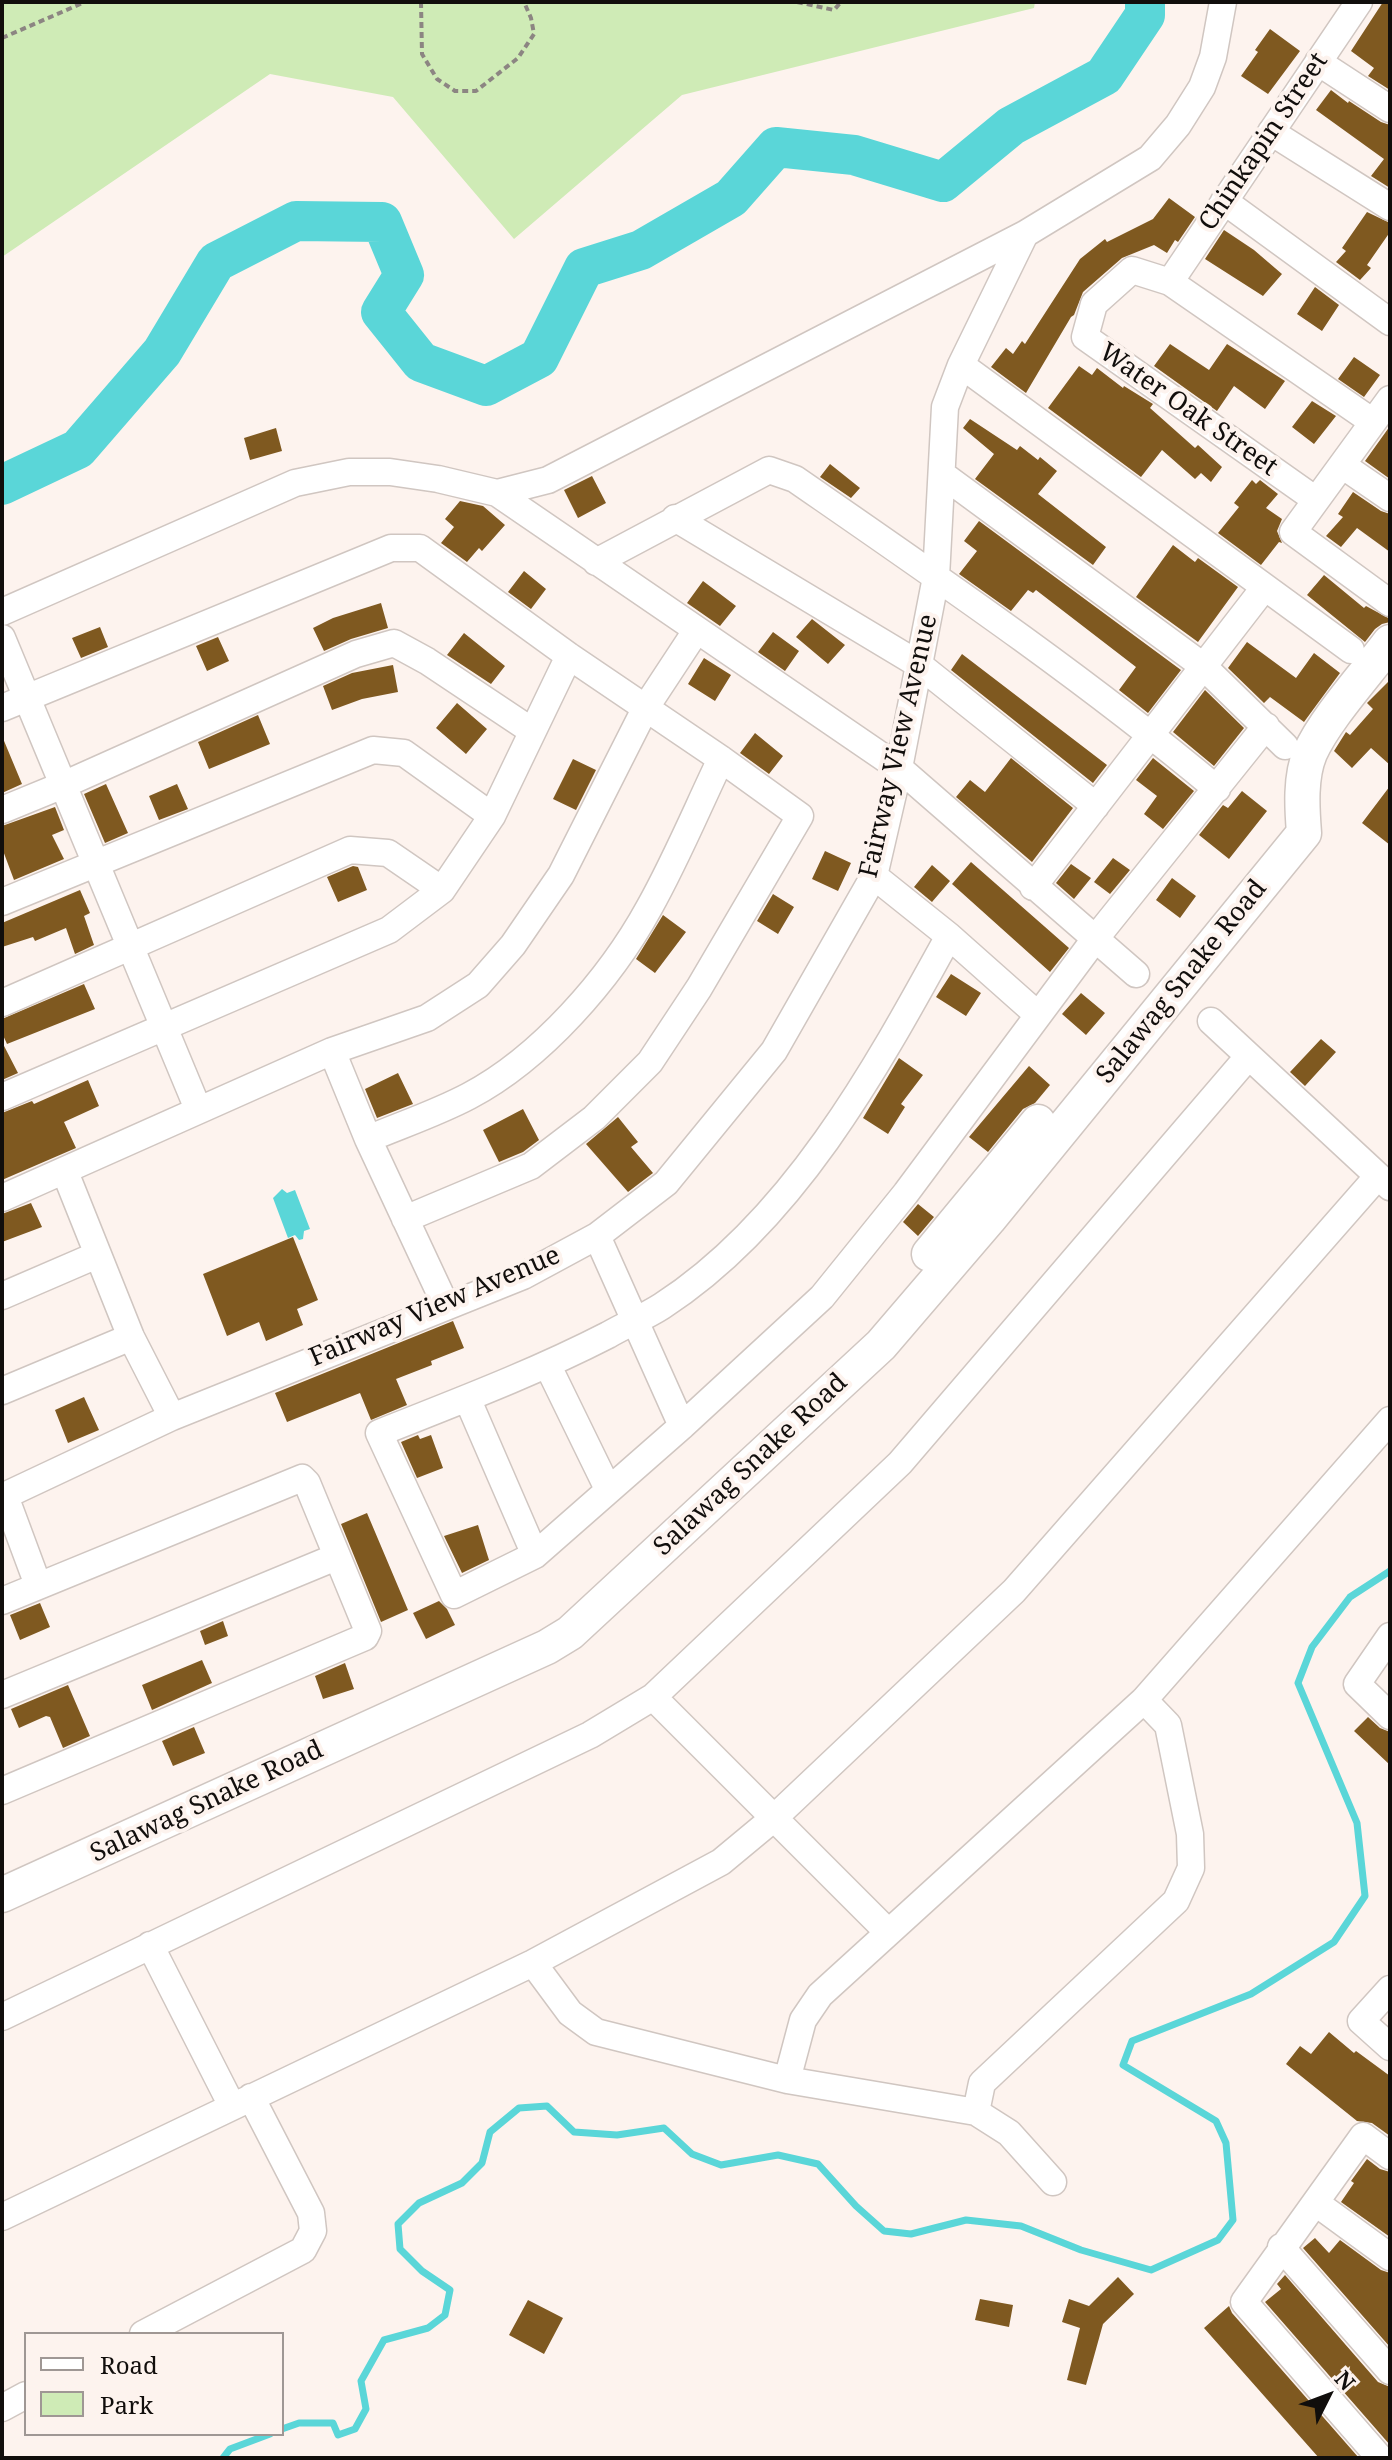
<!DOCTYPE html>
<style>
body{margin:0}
#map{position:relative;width:1392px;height:2460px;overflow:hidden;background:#fdf3ee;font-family:"Noto Serif",serif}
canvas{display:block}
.frame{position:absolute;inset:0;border:4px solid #110e0c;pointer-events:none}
.legend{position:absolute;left:24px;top:2332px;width:260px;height:104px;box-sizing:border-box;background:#fdf3ee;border:2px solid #9f9794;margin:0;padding:10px 14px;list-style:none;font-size:24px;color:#110e0c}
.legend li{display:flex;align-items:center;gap:16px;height:40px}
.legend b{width:40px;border:2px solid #9f9794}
.north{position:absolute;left:1288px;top:2356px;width:80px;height:80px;-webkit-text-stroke:6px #fdf3ee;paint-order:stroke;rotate:48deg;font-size:22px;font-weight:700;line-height:32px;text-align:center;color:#110e0c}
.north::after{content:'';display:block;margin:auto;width:28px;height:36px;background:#110e0c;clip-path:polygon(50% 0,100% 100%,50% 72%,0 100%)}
</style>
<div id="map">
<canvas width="1392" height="2460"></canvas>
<div class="frame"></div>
<ul class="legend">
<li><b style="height:10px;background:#fff"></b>Road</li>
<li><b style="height:22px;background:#cfebb6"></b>Park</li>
</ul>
<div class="north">N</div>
</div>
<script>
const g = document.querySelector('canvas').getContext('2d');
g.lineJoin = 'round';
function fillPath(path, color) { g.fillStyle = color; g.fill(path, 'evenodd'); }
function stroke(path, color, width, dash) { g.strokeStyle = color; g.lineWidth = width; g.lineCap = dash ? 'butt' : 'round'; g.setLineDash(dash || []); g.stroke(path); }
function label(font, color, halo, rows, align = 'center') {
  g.font = font + ' "Noto Serif",serif'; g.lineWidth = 8; g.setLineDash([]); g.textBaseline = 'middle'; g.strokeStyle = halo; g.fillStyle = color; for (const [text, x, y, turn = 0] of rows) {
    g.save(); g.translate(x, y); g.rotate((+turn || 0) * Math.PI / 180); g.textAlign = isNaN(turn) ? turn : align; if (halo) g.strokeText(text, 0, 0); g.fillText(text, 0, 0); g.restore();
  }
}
fillPath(new Path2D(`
 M2 2H1035L1034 8 682 95 514 239 393 97 270 74 2 257Z`), '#cfebb6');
fillPath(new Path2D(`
 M282 1189 287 1193 295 1190 310 1229 304 1231 303 1239 299 1240 295 1235 288 1238 273 1198Z`), '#5ad6d8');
stroke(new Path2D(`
 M282 2429 299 2423H333L338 2435 355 2429 366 2409 361 2381 384 2340 428 2328 445 2315 450 2290 422 2271 400 2249 398 2224 419 2203 462 2183 482 2163 490 2132 519 2108 547 2106 574 2132 617 2135 664 2128 692 2154 721 2165 778 2155 818 2164 856 2206 884 2231 911 2234 966 2220 1021 2226 1081 2250 1151 2270 1218 2240 1233 2220 1226 2143 1216 2121 1123 2065 1132 2041 1251 1994 1334 1942 1365 1896 1357 1823 1298 1683 1312 1647 1350 1597 1390 1571
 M223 2458 230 2449 270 2434`), '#5ad6d8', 7);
stroke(new Path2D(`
 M2 485 78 449 162 352 216 262 296 221 382 222 404 275 381 312 421 362 486 386 539 358 584 268 641 250 731 198 776 147 854 155 943 182 1011 126 1104 76 1145 15V2`), '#5ad6d8', 40);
fillPath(new Path2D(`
 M1383 2H1390V90L1368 76 1374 68 1351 51Z
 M1270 29 1300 51 1268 94 1241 76 1258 52 1255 50Z
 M1331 90 1348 103 1349 101 1381 122 1390 125V188L1371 176 1384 159 1316 110Z
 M1169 198 1195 217 1178 242 1175 240 1167 253 1154 245 1122 258 1083 292 1074 315 1071 317 1026 393 991 367 1006 348 1013 354 1022 341 1025 344 1080 259 1105 239 1107 242 1153 219Z
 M1367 212 1390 223V232L1367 265 1371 268 1360 280 1336 262 1346 251 1342 248Z
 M1224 230 1254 250 1282 274 1263 296 1205 259Z
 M1315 287 1339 305 1322 331 1297 314Z
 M1170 344 1209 370 1227 344 1285 381 1265 409 1234 386 1217 411 1154 366Z
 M1354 357 1380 375 1364 397 1338 379Z
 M1079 366 1092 375 1097 368 1123 388 1124 386 1153 404 1150 408 1195 448 1198 445 1222 467 1211 482 1201 473 1195 479 1162 450 1141 477 1048 408Z
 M1312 401 1336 416 1314 444 1292 427Z
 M970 419 1017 450 1020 446 1038 460 1040 457 1057 471 1038 494 1106 547 1093 565 975 479 994 454 963 428Z
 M1390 426V479L1365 461Z
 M276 428 282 451 250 460 244 438Z
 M830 464 860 488 851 498 820 477Z
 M592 476 606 503 578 518 564 490Z
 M1252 480 1256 484 1260 480 1278 494 1266 508 1282 519 1277 531 1282 543 1279 542 1261 565 1218 533 1239 507 1234 503Z
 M1353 492 1381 511 1390 514V552L1357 528 1341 547 1326 536 1343 517 1338 514Z
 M460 501 483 506 505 525 482 551 479 548 467 562 441 543 454 527 445 519Z
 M979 521 1181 670 1148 713 1119 690 1136 667 1036 590 1033 593 1028 590 1011 611 959 574 977 551 964 541Z
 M1173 545 1195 562 1198 558 1238 587 1198 642 1136 597Z
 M524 571 546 589 531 609 508 592Z
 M1324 575 1364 608 1366 606 1390 619V622L1382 624 1375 629 1365 642 1307 595Z
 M703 581 736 606 720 626 687 603Z
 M381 603 388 628 351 639 324 651 313 628 333 618Z
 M812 619 845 645 828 664 796 637Z
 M100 627 108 647 81 658 72 638Z
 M773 632 799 651 785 671 758 652Z
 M464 633 505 666 491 684 447 655Z
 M218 637 229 661 207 671 196 646Z
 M1247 642 1296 678 1314 653 1340 673 1304 722 1270 697 1264 703 1228 668Z
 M962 654 1107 765 1093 783 951 670Z
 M704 658 731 675 715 701 688 684Z
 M393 665 398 692 362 699 332 710 323 686 352 673Z
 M1390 680V765L1371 748 1352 768 1334 751 1346 732 1350 735 1373 709 1367 703Z
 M1205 690 1244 728 1214 766 1173 732Z
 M457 703 487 729 466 754 436 728Z
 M258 715 270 744 209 769 198 742Z
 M755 733 783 756 769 774 740 753Z
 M2 736 22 784 2 793Z
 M1011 758 1073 808 1032 862 956 797 970 780 985 792Z
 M1153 758 1194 791 1163 829 1144 814 1157 796 1136 780Z
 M573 759 596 770 576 810 553 799Z
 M106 784 128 833 105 843 84 794Z
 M177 784 188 809 159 820 149 796Z
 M1390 786V845L1362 823Z
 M1242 791 1267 811 1229 859 1199 835 1223 805 1228 808Z
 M55 807 64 830 52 835 64 859 14 880 2 848V826Z
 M825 851 851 863 838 891 812 879Z
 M1113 858 1130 870 1110 894 1094 882Z
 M971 862 1069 948 1050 972 952 884Z
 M1071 864 1091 878 1074 899 1056 883Z
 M932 865 950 881 932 902 914 887Z
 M353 866 358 867 367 890 338 902 327 877Z
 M1172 878 1196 896 1180 918 1156 900Z
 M80 890 90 913 84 916 94 945 75 954 66 928 35 941 33 937 2 947V923Z
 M773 894 794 907 778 934 757 921Z
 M663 915 686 932 655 973 636 959Z
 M951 974 981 993 966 1016 936 997Z
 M84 984 95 1009 7 1044 2 1033V1019Z
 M1081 993 1105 1013 1086 1035 1062 1014Z
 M1321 1039 1336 1052 1305 1086 1290 1072Z
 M2 1042 18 1073 2 1080Z
 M899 1058 923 1075 901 1104 905 1107 888 1134 863 1118Z
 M1029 1066 1050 1085 1035 1103 1023 1109 988 1152 969 1137Z
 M398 1073 413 1104 377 1118 365 1089Z
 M88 1080 99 1106 64 1122 76 1148 2 1180V1113L32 1101 34 1104Z
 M523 1109 539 1140 523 1152 499 1162 483 1130Z
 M618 1117 638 1142 631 1147 653 1173 628 1192 586 1144Z
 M31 1203 42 1227 2 1242V1214Z
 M918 1204 934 1217 918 1236 903 1222Z
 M293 1237 318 1300 297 1309 303 1325 266 1341 259 1322 227 1336 203 1274Z
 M453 1321 464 1348 431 1361 432 1365 396 1379 407 1405 371 1420 360 1393 287 1422 275 1393Z
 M84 1397 99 1430 68 1443 55 1410Z
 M418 1435 420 1439 431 1435 443 1468 417 1478 401 1442Z
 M367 1513 408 1610 381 1622 341 1524Z
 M478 1525 489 1560 462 1573 444 1536Z
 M439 1601 447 1609 455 1625 426 1639 413 1613Z
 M40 1603 50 1627 20 1640 10 1615Z
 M223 1621 228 1636 205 1645 200 1631Z
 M202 1660 212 1683 152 1710 142 1685Z
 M345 1663 354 1689 323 1699 315 1676Z
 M68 1685 90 1736 63 1748 50 1717 46 1716 19 1728 11 1709Z
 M1368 1717 1380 1728 1390 1732V1765L1354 1731Z
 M194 1727 205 1753 173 1766 162 1741Z
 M1329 2032 1354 2053 1356 2051 1390 2076V2136L1372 2123 1357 2121 1286 2064 1300 2046 1311 2054Z
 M1367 2159 1380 2169 1390 2172V2237L1341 2202 1354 2183 1351 2181Z
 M1315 2238 1329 2253 1340 2240 1381 2270 1390 2273V2347L1303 2248Z
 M1285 2275 1378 2382 1390 2387V2445L1265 2302 1281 2289 1277 2284Z
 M1118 2277 1134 2294 1103 2324 1086 2385 1067 2380 1080 2328 1062 2322 1069 2299 1089 2306Z
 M980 2299 1013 2305 1009 2327 975 2320Z
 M528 2300 563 2318 544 2354 509 2335Z
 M1229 2306 1232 2313 1359 2458H1319L1204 2328Z`), '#7f5920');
const minor = new Path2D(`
 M1318 62 1390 109
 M1271 132 1390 207
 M1224 201 1390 322
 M1170 282 1359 2
 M961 365 1351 650
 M1390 399 1293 532 1390 603
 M1342 465 1390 498
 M943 475 1203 666 1285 746
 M497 493 899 768 1136 974
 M1316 500 1085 337 1094 304 1132 270 1170 282 1373 422
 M675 518 918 664 1096 806
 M596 562 769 470 795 479C938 578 1083 677 1217 789
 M2 612 295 483 349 472H390L438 479 497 493 548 480 1025 234 1150 158 1178 125 1202 87 1213 57 1223 2
 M2 638 198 1109
 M2 708 391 548H420L569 656 721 759 800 816 699 988 650 1062 594 1118 531 1166 405 1219
 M2 810 63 785 356 654 394 643 427 661 532 731
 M874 876 949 936 1038 1015
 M1033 887 1264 588
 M2 902 373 750 404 753 492 816
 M949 936C876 1069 793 1221 662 1306 645 1317 625 1325 608 1335 534 1373 457 1402 379 1433L454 1595 535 1555 682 1426 822 1297 906 1193 1095 939 1266 726
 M2 1003 350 850 388 853 442 890
 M1211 1021 1390 1187
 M332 1051 368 1139 446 1306
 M2 1097 389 930 442 890 492 816 569 656
 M368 1139C401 1125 437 1113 469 1096 541 1058 610 979 649 908 676 860 697 809 721 759
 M65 1172 131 1337 172 1417
 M2 1198 332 1051 427 1018 478 985 513 945 561 875 646 707 696 631
 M597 1236 682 1426
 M2 1296 97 1255
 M548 1366 608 1489
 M2 1391 131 1337
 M467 1398 535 1555
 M5 1496 38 1585
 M2 1497 172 1417 523 1276 597 1236 666 1183 774 1051 874 876 899 768 936 577 945 407 961 365 1025 234
 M2 1601 302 1478 307 1483 368 1631 365 1637 2 1791
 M1390 1636 1357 1684 1390 1716
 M2 1695 336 1557
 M653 1697 888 1932
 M150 1945 232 2106
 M533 1963 570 2013 596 2032 787 2080 976 2112 1009 2133 1053 2182
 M1390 1989 1361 2021 1390 2047
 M2 2017 590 1735 653 1697 900 1463 1248 1057
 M787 2080 803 2020 820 1995 1144 1700 1390 1420
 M976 2112 982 2083 1176 1901 1191 1868 1190 1834 1168 1725 1144 1700
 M1316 2203 1390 2257
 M2 2217 533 1963 721 1862 774 1818 1014 1591 1378 1176
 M1281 2247 1390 2371
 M143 2334 303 2250 313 2231 311 2213 251 2097
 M2 2408 26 2395
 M1380 2458 1244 2302 1363 2136 1390 2156`);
const major = new Path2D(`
 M929 1254 1038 1122
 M2 1895 547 1647 570 1633 881 1345 989 1219 1304 833C1302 808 1300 777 1310 753 1325 719 1367 673 1390 642`);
stroke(minor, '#d0c6c1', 29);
stroke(major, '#d0c6c1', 37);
stroke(new Path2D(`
 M421 2 422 54 437 79 455 91H476L518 58 534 34 531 18 524 2
 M797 2 834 10 841 2
 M2 38 85 2`), '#8c8582', 4, [6, 4]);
stroke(minor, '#fff', 26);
stroke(major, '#fff', 34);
label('26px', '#110e0c', '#fdf3ee', [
 ["Chinkapin Street",1264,142,-56],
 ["Water Oak Street",1188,410,35],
 ["Fairway View Avenue",899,746,-77],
 ["Salawag Snake Road",1182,982,-51],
 ["Fairway View Avenue",435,1307,-23],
 ["Salawag Snake Road",751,1465,-43],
 ["Salawag Snake Road",207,1802,-25]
]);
</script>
